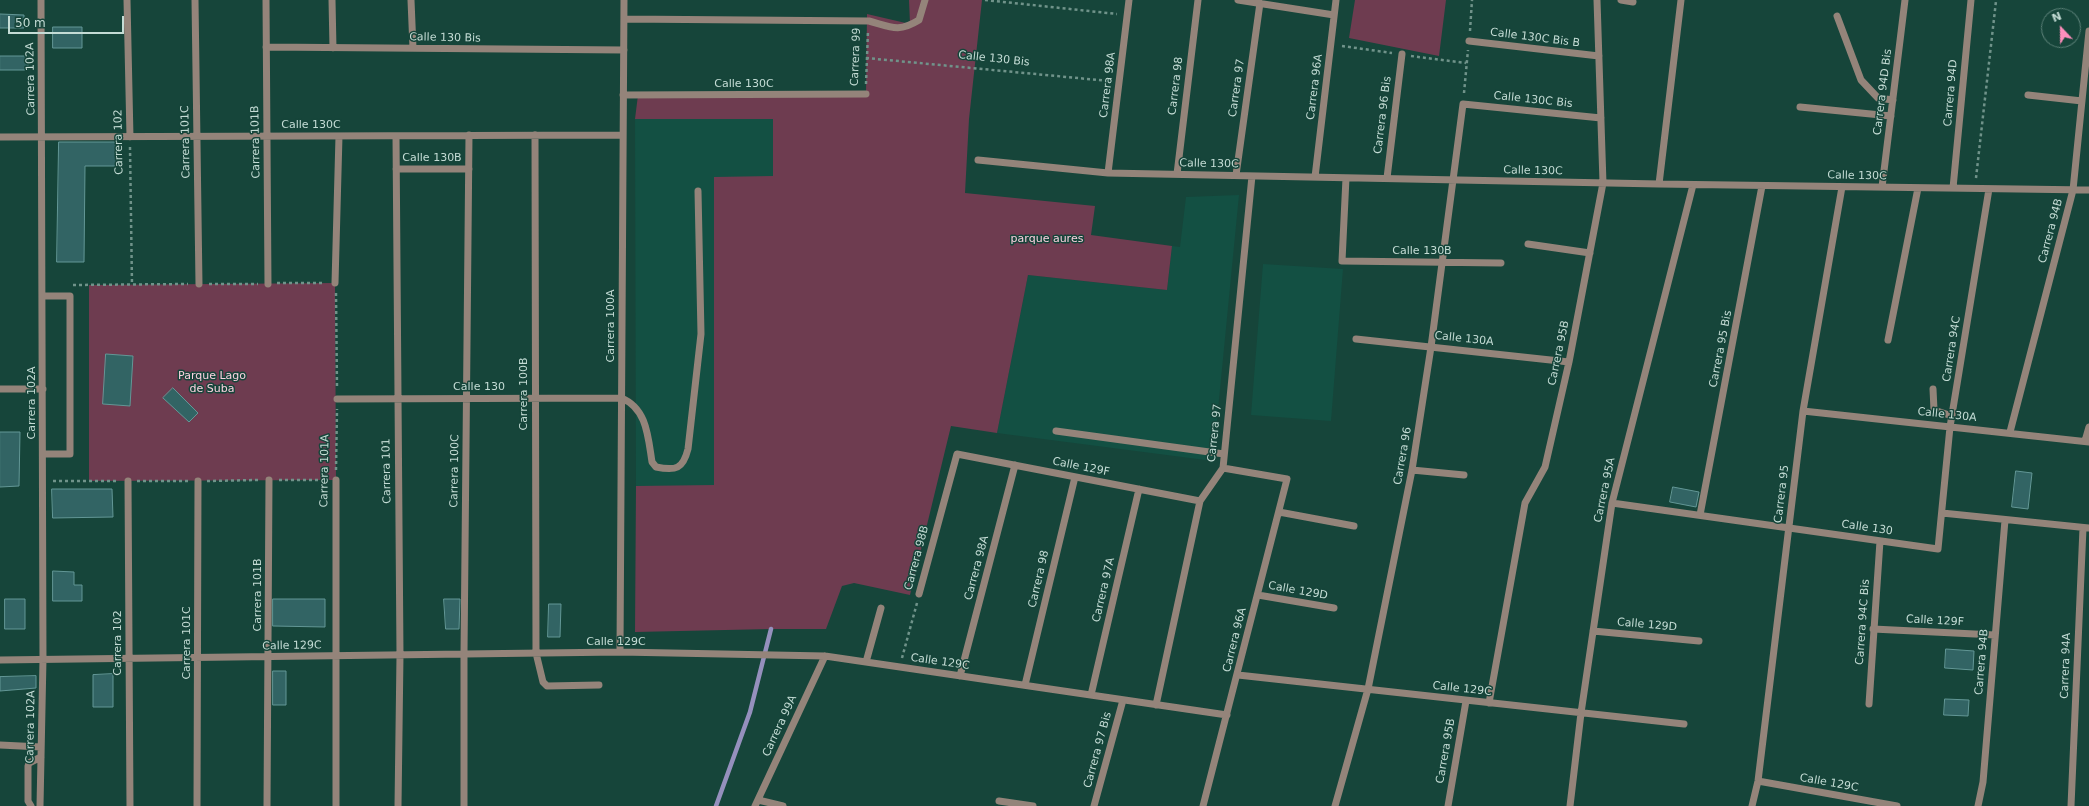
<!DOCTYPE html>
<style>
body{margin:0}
#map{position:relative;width:2089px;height:806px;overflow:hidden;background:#16453a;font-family:"DejaVu Sans",sans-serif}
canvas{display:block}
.north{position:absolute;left:2041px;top:8px;width:40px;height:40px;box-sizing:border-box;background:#16453a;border:1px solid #5c8178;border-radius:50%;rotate:338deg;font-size:11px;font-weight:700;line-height:16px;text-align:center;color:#c4dcd5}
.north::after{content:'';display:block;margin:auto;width:14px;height:18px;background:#fe8ebc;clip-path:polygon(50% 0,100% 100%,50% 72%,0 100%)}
.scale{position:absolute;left:8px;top:16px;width:116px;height:18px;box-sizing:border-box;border:2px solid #c4dcd5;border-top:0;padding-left:5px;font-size:12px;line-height:14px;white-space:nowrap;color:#c4dcd5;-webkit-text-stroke:3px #16453a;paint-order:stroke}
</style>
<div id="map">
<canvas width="2089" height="806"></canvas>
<div class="north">N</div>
<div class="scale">50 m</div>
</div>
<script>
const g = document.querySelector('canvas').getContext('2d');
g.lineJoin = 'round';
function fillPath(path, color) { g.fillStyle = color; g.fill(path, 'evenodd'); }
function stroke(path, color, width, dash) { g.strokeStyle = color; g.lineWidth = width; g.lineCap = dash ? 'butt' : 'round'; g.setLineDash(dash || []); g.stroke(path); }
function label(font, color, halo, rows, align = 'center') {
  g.font = font + ' "DejaVu Sans",sans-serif'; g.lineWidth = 3; g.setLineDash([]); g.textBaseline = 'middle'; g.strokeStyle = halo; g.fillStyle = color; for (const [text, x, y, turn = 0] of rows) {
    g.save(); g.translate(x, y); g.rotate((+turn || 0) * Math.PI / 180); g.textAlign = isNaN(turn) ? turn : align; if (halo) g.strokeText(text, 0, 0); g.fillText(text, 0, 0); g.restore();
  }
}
fillPath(new Path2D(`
 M635 119H773V177H714V486H636Z
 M1239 195 1213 461 997 433 1028 275 1167 290 1172 246 1180 247 1186 197Z
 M1263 264 1343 269 1331 421 1251 415Z`), '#135043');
fillPath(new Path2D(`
 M909 0H982L969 119 965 193 1095 206 1091 235 1172 246 1167 290 1028 275 997 433 951 426 910 595 854 583 842 586 826 629H771L635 632 636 486 714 485V177L773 176V119H635L638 95 866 94 867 14 910 24Z
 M1355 0H1446L1439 56 1349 38Z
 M335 283 336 480 89 481V285Z`), '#6e3c50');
stroke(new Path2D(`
 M716 806 750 712 771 629`), '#9590bd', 4.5);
const building = new Path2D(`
 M0 14 24 15V28H0Z
 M53 27H82V48H53Z
 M0 56H28V70H0Z
 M59 142H117V166H85L84 262H57Z
 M106 354 133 356 130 406 103 404Z
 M173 388 198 413 189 422 163 398Z
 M0 432H20L19 486 0 487Z
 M2016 471 2032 473 2028 509 2012 507Z
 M1673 487 1699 492 1696 507 1670 502Z
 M52 489H112L113 517 53 518Z
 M53 571 74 572V585H82V601H53Z
 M5 599H25V629H5Z
 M273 599H325V627L273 626Z
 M444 599H460L459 629H446Z
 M549 604H561L560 637H548Z
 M1946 649 1974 651 1973 670 1945 668Z
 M273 671H286V705H273Z
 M113 674V707H93V675Z
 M36 676V688L0 691V677Z
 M1945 699 1969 700 1968 716 1944 715Z`);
fillPath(building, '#326464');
stroke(building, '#639796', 1);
stroke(new Path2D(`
 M985 0 1117 14
 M1470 31 1472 0
 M1342 46 1392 53
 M1411 56 1466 63
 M866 58 1109 81
 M866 84 868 31
 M1464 93 1468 50
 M130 147 132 285
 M1976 178 1996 1
 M277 283H324
 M209 284H258
 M73 285 188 284
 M336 293 337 388
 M336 470 337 409
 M279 480H326
 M53 481H118
 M137 481H188
 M207 481 258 480
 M902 658 917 603`), '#70938a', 2.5, [3, 3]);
stroke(new Path2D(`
 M127 0 130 137
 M195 0 199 284
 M266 0 268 284
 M332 0 333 48
 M411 0 413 48
 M1238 0 1334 15
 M1621 0 1633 2
 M1837 16 1861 80 1878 98 1893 100
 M624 19 869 21C891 27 898 33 919 20L925 0
 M1469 41 1599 56
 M266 47 624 50
 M623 95 866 94
 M2028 95 2082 101
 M1800 107 1891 116
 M535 135 536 653 543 682 547 686 599 685
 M396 136 400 655 398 806
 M0 137 623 135
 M978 160 1108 173 1659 184 2089 190
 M396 169H469
 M1108 173 1129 0
 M1177 174 1198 0
 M1236 175 1260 3
 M1315 177 1336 0
 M1346 178 1342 261 1501 263
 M1387 178 1402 54
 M1659 184 1681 0
 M1882 187 1905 0
 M1953 188 1971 0
 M1528 244 1590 253
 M335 283 339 136
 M43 296H70V454H43
 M1356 339 1569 362
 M1888 340 1918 188
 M0 389H43
 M1933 389 1934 410 1952 416
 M337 399 621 398C647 408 648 437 652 462L656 467C676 471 683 469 688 449L701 334 698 191
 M1803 411 2089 442
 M1056 431 1224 454
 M2010 432 2073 190 2089 31
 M2085 441 2089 427
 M1412 470 1464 475
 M336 480V806
 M128 481 130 806
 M1612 503 1938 549 1950 427 1989 189
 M1279 512 1354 526
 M1942 513 2089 528
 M1700 515 1762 186
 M919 594 957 454 1200 501
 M1258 595 1334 608
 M1873 629 1995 635
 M1593 631 1699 641
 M620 652 624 0
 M0 660 620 652 825 656 1227 715
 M866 662 881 608
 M1238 675 1684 724
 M960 676 1015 465
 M1025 685 1075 477
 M1091 695 1139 489
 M1489 703 1525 503 1545 467 1569 362 1603 183 1597 0
 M1869 704 1880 541
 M1156 705 1200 501 1223 468 1252 176
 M0 745 41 747
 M1758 781 1897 806
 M758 800 783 806
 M999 801 1033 806
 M31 806 28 801V766L29 763 41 757
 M40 806 43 659 41 0
 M197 806 198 481
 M267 806 269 480
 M464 806V654L469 135
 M755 806 825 656
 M1094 806 1123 700
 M1203 806 1287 479 1223 468
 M1335 806 1368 689 1412 470 1431 347 1463 104 1601 118
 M1448 806 1466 701
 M1570 806 1581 713 1612 503 1693 185
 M1752 806 1758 781 1803 411 1842 187
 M1978 806 1983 782 2005 520
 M2071 806 2083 528`), '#94847a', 7);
label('11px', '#c4dcd5', '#16453a', [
 ["Calle 130 Bis",445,38,1],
 ["Calle 130C Bis B",1535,38,7],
 ["Carrera 99",856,57,-88],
 ["Calle 130 Bis",994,59,6],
 ["Carrera 102A",31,79,-91],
 ["Calle 130C",744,84],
 ["Carrera 98A",1108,85,-83],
 ["Carrera 98",1176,86,-83],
 ["Carrera 96A",1315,87,-83],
 ["Carrera 97",1237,88,-82],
 ["Carrera 94D Bis",1883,92,-83],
 ["Carrera 94D",1951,93,-85],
 ["Calle 130C Bis",1533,100,6],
 ["Carrera 96 Bis",1383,115,-83],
 ["Calle 130C",311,125],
 ["Carrera 102",119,142,-91],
 ["Carrera 101C",186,142,-91],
 ["Carrera 101B",256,142,-91],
 ["Calle 130B",432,158],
 ["Calle 130C",1209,164,1],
 ["Calle 130C",1533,171,1],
 ["Calle 130C",1857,176,1],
 ["Carrera 94B",2051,231,-75],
 ["Calle 130B",1422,251],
 ["Carrera 100A",611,326,-90],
 ["Calle 130A",1464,339,6],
 ["Carrera 95 Bis",1721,349,-79],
 ["Carrera 94C",1952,349,-81],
 ["Carrera 95B",1559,353,-78],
 ["Calle 130",479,387],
 ["Carrera 100B",524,394,-90],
 ["Carrera 102A",32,403,-90],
 ["Calle 130A",1947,415,6],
 ["Carrera 97",1215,433,-84],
 ["Carrera 96",1403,456,-80],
 ["Calle 129F",1081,467,11],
 ["Carrera 101A",325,471,-89],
 ["Carrera 101",387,471,-91],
 ["Carrera 100C",455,471,-89],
 ["Carrera 95A",1605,490,-78],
 ["Carrera 95",1782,494,-83],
 ["Calle 130",1867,528,8],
 ["Carrera 98B",917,558,-75],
 ["Carrera 98A",977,568,-75],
 ["Carrera 98",1039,579,-77],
 ["Carrera 97A",1104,590,-77],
 ["Calle 129D",1298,591,10],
 ["Carrera 101B",258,595,-90],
 ["Calle 129F",1935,621,3],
 ["Carrera 94C Bis",1863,622,-86],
 ["Calle 129D",1647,625,5],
 ["Carrera 96A",1235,640,-76],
 ["Calle 129C",616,642],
 ["Carrera 102",118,643,-90],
 ["Carrera 101C",187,643,-90],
 ["Calle 129C",292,646,-1],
 ["Calle 129C",940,662,8],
 ["Carrera 94B",1982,662,-85],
 ["Carrera 94A",2066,666,-88],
 ["Calle 129C",1462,689,6],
 ["Carrera 99A",780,726,-65],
 ["Carrera 102A",31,727,-89],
 ["Carrera 97 Bis",1098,750,-75],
 ["Carrera 95B",1446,751,-80],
 ["Calle 129C",1829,783,10]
]);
label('11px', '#fcd0df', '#16453a', [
 ["parque aures",1047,239],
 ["Parque Lago",212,376],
 ["de Suba",212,389]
]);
</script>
